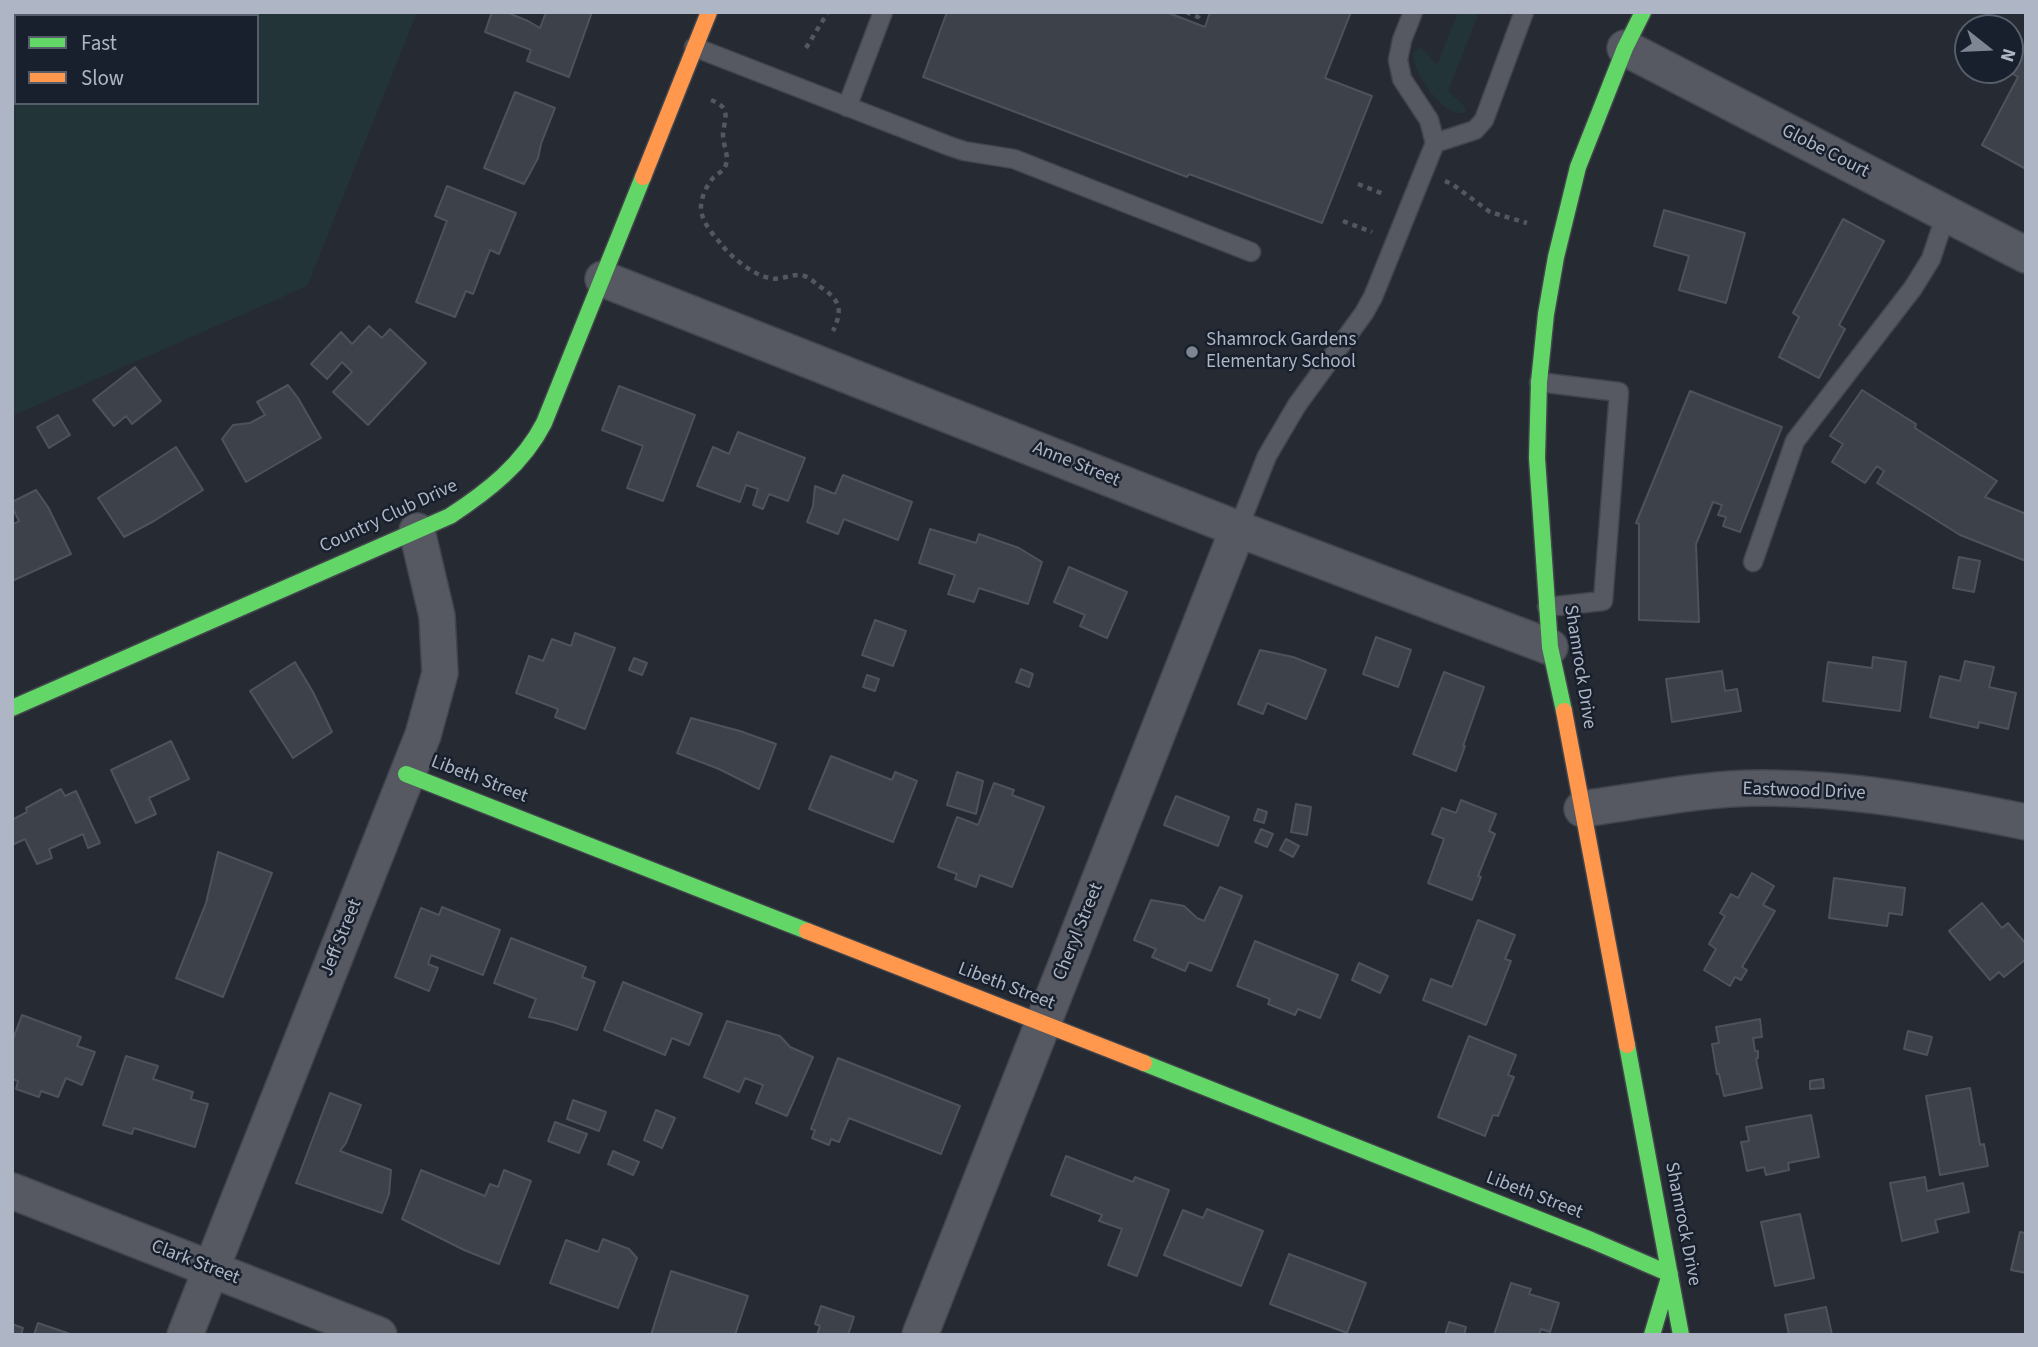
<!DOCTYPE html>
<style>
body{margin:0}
#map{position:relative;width:2038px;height:1347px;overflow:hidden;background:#262a33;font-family:"Source Sans 3",sans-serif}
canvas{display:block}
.frame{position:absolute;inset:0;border:14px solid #aeb6c6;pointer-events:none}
.legend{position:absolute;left:14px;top:14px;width:245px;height:91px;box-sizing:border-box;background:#19202d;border:2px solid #555c6a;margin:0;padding:9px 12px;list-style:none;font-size:21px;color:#aeb6c6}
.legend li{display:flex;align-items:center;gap:14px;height:35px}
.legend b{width:35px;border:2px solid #555c6a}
.north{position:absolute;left:1954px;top:14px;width:70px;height:70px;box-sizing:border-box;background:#19202d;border:2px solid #555c6a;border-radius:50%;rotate:108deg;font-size:19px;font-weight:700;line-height:28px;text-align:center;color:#aeb6c6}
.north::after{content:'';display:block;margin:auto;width:24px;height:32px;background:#7e8593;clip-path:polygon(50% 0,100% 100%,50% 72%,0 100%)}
</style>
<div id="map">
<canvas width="2038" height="1347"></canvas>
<div class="frame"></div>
<ul class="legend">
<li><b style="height:9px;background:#63d668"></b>Fast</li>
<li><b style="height:9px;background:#ff974d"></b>Slow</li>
</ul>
<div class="north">N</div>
</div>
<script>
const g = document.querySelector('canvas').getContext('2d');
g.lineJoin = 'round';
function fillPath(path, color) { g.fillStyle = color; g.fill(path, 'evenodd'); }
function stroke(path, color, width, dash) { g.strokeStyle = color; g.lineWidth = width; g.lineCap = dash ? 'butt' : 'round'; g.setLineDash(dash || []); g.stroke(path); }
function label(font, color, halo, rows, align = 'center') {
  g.font = font + ' "Source Sans 3",sans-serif'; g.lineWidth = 5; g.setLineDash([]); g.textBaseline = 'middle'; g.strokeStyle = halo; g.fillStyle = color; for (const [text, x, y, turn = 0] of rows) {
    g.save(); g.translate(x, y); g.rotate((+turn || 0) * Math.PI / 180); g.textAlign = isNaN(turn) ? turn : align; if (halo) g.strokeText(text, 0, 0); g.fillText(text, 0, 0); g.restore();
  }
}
fillPath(new Path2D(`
 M12 12H417L307 286 12 416ZM16 16H257V103H16Z
 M1458 12H1479L1448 91 1466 108 1465 113C1443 118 1414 73 1413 54L1420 47 1437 65Z`), '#233439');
const building = new Path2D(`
 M492 12H506L528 21 540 28 546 12H592L569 77 527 61 531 50 485 32Z
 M947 12H1166L1205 27 1210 12H1351L1325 78 1372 96 1322 223 1189 174 1187 177 923 77Z
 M2026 44V169L1982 145 2018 77 2011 73Z
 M515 92 555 108 541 144 538 158 524 184 484 168Z
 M447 186 516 213 499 254 490 250 473 294 466 291 455 317 416 302 447 221 435 216Z
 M1664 210 1745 233 1726 303 1679 290 1689 256 1654 246Z
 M1843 219 1884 241 1839 325 1845 329 1819 378 1779 357 1799 317 1793 313Z
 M369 326 382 338 390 329 426 363 368 425 333 392 352 372 342 362 327 379 311 364 341 332 352 344Z
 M135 367 161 401 132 424 126 416 114 426 93 400Z
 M288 385 298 398 321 438 246 482 222 439 233 425 250 423 265 415 257 402Z
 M619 386 695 415 663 501 627 488 643 446 602 430Z
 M1862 390 1916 424 1915 428 1997 481 1985 497 2026 514V561L1960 535 1877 483 1884 471 1877 466 1865 483 1832 462 1843 444 1830 436Z
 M1690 391 1782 427 1740 532 1723 526 1726 517 1718 515 1722 505 1713 502 1696 544 1699 622 1639 620V524L1636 523Z
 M58 415 70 435 49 448 37 427Z
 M738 432 805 458 788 501 769 494 763 509 753 505 758 489 746 485 740 502 697 486 713 447 729 454Z
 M176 447 203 490 154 521 124 537 98 498Z
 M843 475 912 502 898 540 844 519 838 534 807 522 813 506 815 486 835 494Z
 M36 490 48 507 71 554 12 581V525L19 521 12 507V502Z
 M930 529 976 543 979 534 1019 548 1042 562 1028 604 979 588 974 602 948 594 955 575 919 563Z
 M1959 557 1980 561 1974 592 1953 588Z
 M1069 567 1127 592 1107 638 1080 626 1085 615 1054 602Z
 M875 620 906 631 893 666 862 655Z
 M575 633 615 648 585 729 555 717 558 709 516 693 529 656 543 661 552 639 571 646Z
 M1376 637 1411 650 1398 687 1363 674Z
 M1260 650 1293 657 1326 670 1306 719 1267 703 1263 714 1238 704Z
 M1873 657 1906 662 1900 711 1823 701 1828 662 1872 668Z
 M634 658 647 663 642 675 629 670Z
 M1965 661 1994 667 1989 687 2016 693 2008 729 1979 722 1978 728 1930 717 1940 676 1960 681Z
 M295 662 313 692 332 732 293 758 250 691Z
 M1021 669 1033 674 1029 687 1016 682Z
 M1722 671 1725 691 1737 689 1741 711 1672 722 1666 679Z
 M1444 672 1484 687 1463 746H1465L1456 771 1413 754Z
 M867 675 879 679 875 691 863 687Z
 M691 718 740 731 776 744 759 789 719 769 677 753Z
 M171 741 189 779 149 798 156 814 136 823 111 770Z
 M831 756 892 780 895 772 917 781 893 842 809 809Z
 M957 772 983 781 976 814 947 805Z
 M994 783 1014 790 1012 795 1044 807 1012 887 980 875 976 887 955 879 957 874 938 867 957 817 978 825Z
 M61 789 65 796 76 791 100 843 88 848 83 834 49 849 52 858 37 864 25 839 12 845V820L27 812 26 808Z
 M1176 796 1229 817 1218 846 1164 825Z
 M1461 800 1496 814 1489 831 1495 834 1478 876 1481 877 1472 900 1428 883 1444 839 1432 834 1442 808 1456 813Z
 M1296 804 1311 807 1307 835 1291 832Z
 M1258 809 1267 812 1264 823 1254 820Z
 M1261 829 1273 834 1267 847 1255 842Z
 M1286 839 1299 846 1293 857 1280 850Z
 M218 852 272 873 223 997 176 978 206 903Z
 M1752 873 1774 886 1763 905 1775 911 1742 967 1747 970 1741 980 1735 977 1730 986 1704 970 1716 949 1709 944 1725 916 1720 913 1731 894 1738 898Z
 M1834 878 1905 888 1902 915 1889 913 1887 926 1829 918Z
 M1220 887 1242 896 1211 971 1189 962 1185 971 1152 957 1156 949 1134 940 1151 900 1184 906 1197 918 1204 921Z
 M1982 903 2002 928 2008 923 2026 944V959L2004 977 1999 972 1990 980 1949 931Z
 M442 907 500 930 483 975 431 955 428 964 438 968 429 991 395 977 421 908 439 915Z
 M1478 920 1515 935 1505 959 1511 961 1486 1025 1423 1000 1431 979 1452 987Z
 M511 938 586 967 582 977 595 982 577 1030 553 1022 529 1017 536 999 494 983Z
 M1255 941 1338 975 1320 1018 1298 1009 1295 1015 1268 1004 1270 999 1237 986Z
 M1359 963 1388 976 1380 993 1352 980Z
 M623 982 702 1014 689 1045 672 1038 665 1055 604 1030Z
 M22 1015 81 1037 77 1046 95 1052 82 1085 66 1078 58 1097 41 1091 39 1097 16 1089 18 1081 12 1079V1042Z
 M1760 1019 1762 1037 1753 1038 1755 1051H1758V1058L1756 1059 1762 1088 1724 1096 1719 1074H1717L1712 1044 1719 1043 1716 1027Z
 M727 1021 780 1036 790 1047 813 1057 787 1116 756 1103 763 1085 745 1078 739 1092 704 1077Z
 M1908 1031 1932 1037 1927 1055 1904 1049Z
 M1469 1036 1516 1055 1508 1075 1514 1077 1498 1116 1493 1115 1485 1136 1438 1117Z
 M126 1056 158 1066 153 1079 193 1092 191 1099 208 1104 195 1147 134 1128 132 1134 103 1125Z
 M838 1058 960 1106 941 1154 849 1118 839 1142 831 1139 829 1145 812 1138 815 1130 811 1129Z
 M1823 1079 1824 1088 1810 1089V1081Z
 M1970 1088 1980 1145 1984 1144 1988 1166 1940 1175 1926 1096Z
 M330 1093 361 1105 346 1143 340 1151 391 1170 389 1194 382 1213 296 1183Z
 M573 1100 606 1112 599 1131 567 1119Z
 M656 1110 675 1118 662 1148 644 1140Z
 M1811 1115 1819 1157 1788 1163 1789 1170 1766 1175 1764 1167 1747 1171 1741 1142 1749 1141 1746 1127Z
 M555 1122 587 1134 579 1153 548 1141Z
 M613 1151 639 1162 633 1175 608 1164Z
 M1066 1156 1133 1182 1135 1177 1169 1190 1137 1276 1108 1265 1122 1229 1099 1221 1102 1215 1051 1195Z
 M421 1170 485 1196 490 1184 498 1187 504 1170 531 1181 499 1264 464 1250 402 1219Z
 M1925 1177 1927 1191 1963 1183 1969 1212 1935 1220 1938 1232 1902 1241 1890 1183Z
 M1207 1209 1263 1231 1241 1286 1164 1255 1183 1210 1203 1218Z
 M1800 1214 1814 1278 1775 1286 1761 1222Z
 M2020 1232 2026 1233V1273L2011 1270Z
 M603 1239 629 1249 637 1258 618 1308 550 1283 566 1240 598 1252Z
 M1289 1254 1366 1283 1347 1333 1270 1304Z
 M671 1271 748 1296 735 1335H651Z
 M1511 1283 1531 1289 1529 1294 1559 1303 1550 1332 1541 1329 1539 1335H1494Z
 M821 1306 854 1317 848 1335H817L820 1326 815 1324Z
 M1826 1307 1832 1335H1789L1785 1315Z
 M1449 1322 1466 1327 1464 1335H1445Z
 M38 1323 73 1335H34Z
 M12 1324 23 1328 21 1335H12Z`);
fillPath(building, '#3d414a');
stroke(building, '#4d525c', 2);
const lane = new Path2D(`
 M694 47 949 146 964 151 1014 159 1251 252
 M847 107 883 12
 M1435 143 1475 130 1484 120 1524 12
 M1539 382 1619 392 1603 601 1547 607
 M1238 529 1267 456 1297 405 1364 313 1373 297 1435 143 1429 120 1402 79 1398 60 1402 40 1413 12
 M1753 562 1795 441 1913 288 1931 259 1946 214`);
const street = new Path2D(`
 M1625 48 2026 255
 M603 279 1238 529 1550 647
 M1582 809C1641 801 1702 788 1762 788 1851 788 1938 804 2026 822
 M12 1191 379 1335
 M185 1335 423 735 440 673 437 616 417 531
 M920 1335 1238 529`);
const fast = new Path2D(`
 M12 708 450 516C488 491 523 464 544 423L643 177
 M1564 711 1550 647 1537 458 1539 382 1546 314 1556 257 1578 167 1625 48 1643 12
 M406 774 807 931
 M1627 1045 1681 1335
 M1144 1063 1591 1240 1670 1274 1652 1335`);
const slow = new Path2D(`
 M643 177 709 12
 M1564 711 1627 1045
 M807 931 1144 1063`);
stroke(lane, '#42454c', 21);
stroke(street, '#42454c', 38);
stroke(fast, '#42454c', 19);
stroke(slow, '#42454c', 19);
stroke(new Path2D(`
 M1186 12 1198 17 1200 12
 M66 16 73 12
 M12 40 16 39
 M806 48 828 12
 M711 100C716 102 721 104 724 109 728 117 723 126 723 135 723 146 730 156 725 167 722 172 717 174 713 178 707 185 701 197 701 207 701 222 713 234 721 244 732 258 752 274 769 278 781 281 790 274 801 275 808 276 814 282 819 286 839 299 844 308 833 331
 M1445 181 1452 184 1490 212 1527 223
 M1358 184 1386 195
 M1343 221 1372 232`), '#53585f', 4.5, [5, 5]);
stroke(lane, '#565962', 18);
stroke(street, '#565962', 35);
stroke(fast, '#63d668', 16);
stroke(slow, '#ff974d', 16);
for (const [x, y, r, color] of [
 [1192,352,7,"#7e8593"]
]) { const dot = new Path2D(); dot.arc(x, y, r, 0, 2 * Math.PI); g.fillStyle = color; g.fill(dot); stroke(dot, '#19202d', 2.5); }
label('19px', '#aeb6c6', '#19202d', [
 ["Globe Court",1825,152,27],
 ["Anne Street",1076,465,22],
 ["Country Club Drive",389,517,-25],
 ["Shamrock Drive",1579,667,81],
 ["Libeth Street",479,780,21],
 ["Eastwood Drive",1804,792,2],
 ["Cheryl Street",1079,932,-68],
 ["Jeff Street",342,938,-68],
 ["Libeth Street",1006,987,21],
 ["Libeth Street",1534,1196,21],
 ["Shamrock Drive",1682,1224,79],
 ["Clark Street",195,1263,21]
]);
label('19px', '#aeb6c6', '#19202d', [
 ["Shamrock Gardens",1206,341],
 ["Elementary School",1206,363]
], 'left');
</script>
